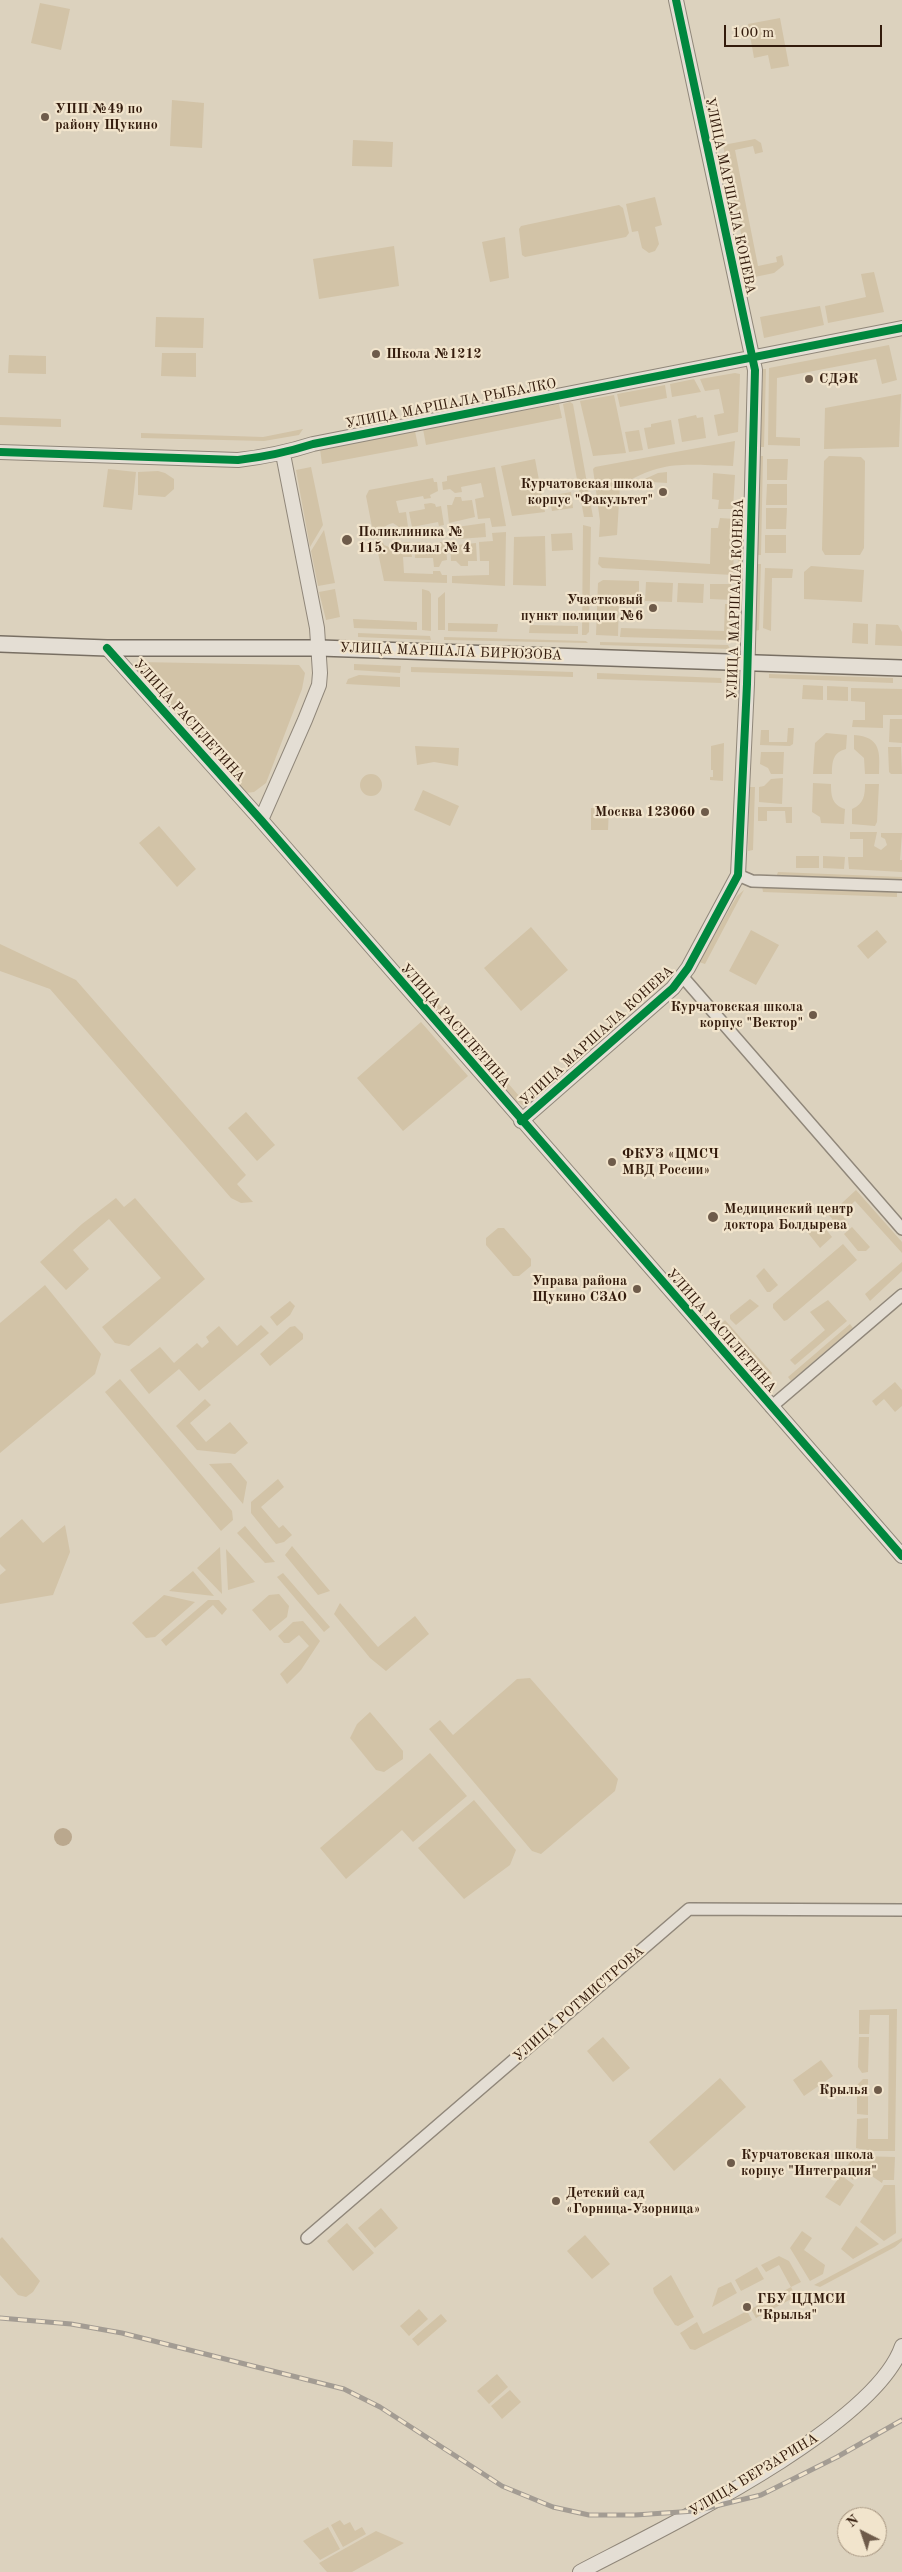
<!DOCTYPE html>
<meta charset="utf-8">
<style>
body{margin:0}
#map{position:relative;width:902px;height:2572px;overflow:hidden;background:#dcd2be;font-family:"Old Standard TT",serif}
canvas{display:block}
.north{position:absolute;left:837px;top:2507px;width:50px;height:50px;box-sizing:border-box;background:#f1e4cc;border:1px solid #a5947f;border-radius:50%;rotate:319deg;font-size:14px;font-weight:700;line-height:20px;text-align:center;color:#331b0c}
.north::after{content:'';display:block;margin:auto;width:18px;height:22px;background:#6e5b4a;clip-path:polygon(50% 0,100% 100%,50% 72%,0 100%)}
.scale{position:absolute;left:724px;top:25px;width:158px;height:22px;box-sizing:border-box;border:2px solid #331b0c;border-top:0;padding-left:6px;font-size:15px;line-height:18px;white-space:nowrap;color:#331b0c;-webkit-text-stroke:4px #f1e4cc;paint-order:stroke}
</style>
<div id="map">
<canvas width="902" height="2572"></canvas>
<div class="north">N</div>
<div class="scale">100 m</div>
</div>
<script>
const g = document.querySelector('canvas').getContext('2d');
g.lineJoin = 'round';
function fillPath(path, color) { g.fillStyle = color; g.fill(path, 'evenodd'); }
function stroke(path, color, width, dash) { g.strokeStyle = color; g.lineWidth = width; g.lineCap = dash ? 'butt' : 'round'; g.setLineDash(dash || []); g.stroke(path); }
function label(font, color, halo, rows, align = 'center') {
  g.font = font + ' "Old Standard TT",serif'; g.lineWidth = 4.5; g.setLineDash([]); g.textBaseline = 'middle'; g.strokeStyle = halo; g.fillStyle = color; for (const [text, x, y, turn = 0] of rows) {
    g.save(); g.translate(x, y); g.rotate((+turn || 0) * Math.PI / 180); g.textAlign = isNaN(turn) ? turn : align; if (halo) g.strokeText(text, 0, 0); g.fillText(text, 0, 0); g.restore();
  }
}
fillPath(new Path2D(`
 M40 3 70 9 61 50 31 43Z
 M780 18 789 66 771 69 768 55 754 58 748 24Z
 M172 100 204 103 202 148 170 146Z
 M755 139 761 143 763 152 755 154 753 146 735 150 758 266 777 262 776 257 782 255 784 265 774 273 750 278 723 145Z
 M353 140 393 142 392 167 352 166Z
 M655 197 662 225 655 227 659 244 655 251 649 253 642 248 638 231 632 232 626 204Z
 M619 205 623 208 629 233 626 237 525 257 522 255 519 229 521 226Z
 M505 237 509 278 490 282 482 242Z
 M394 246 399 286 319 299 313 259Z
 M874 272 884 312 828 323 825 306 866 297 861 274Z
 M820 306 824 325 764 338 760 317Z
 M156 317 204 318 203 348 155 347Z
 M889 345 897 380 882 384 876 359 777 378 776 437 800 438V446L768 445 769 368Z
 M162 353H196V377L161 376Z
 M9 355 46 356V374L8 373Z
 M763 369H766L764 447H760Z
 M735 373 740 374 738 432 718 436 714 415 724 413 719 389 705 391 700 379Z
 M694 379 701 392 672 397 670 384Z
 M665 385 667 398 620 407 617 394Z
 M901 394 899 447 824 449 825 408Z
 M614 395 626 453 593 456 580 401Z
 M570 402 573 404 593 517H584L563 404Z
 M559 404 562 418 426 445 423 429Z
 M696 415 697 418 703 417 706 438 682 442 678 419Z
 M0 417 61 419V427L0 425Z
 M671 420 675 444 648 449 644 428 651 427V424Z
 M303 429 299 435 264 441 141 438V433L263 437Z
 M639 430 643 450 629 452 625 432Z
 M415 431 418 446 322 464 320 449Z
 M735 441 733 466C685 465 663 459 620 486L617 535 599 537 600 521 593 469 595 467Z
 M759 456H763L761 555H757Z
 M829 456 861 457 865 461 864 548 860 555H825L822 550 824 461Z
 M535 459 545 512 512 516 501 466Z
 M767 459H788L787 480H767Z
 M311 467 323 525 310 547 296 470Z
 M495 467 506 526 492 527 490 518 478 519 475 499 484 497 481 483 461 487 462 492 455 493 450 489 443 490 442 482 447 481V476Z
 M108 469 136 472 132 510 103 507Z
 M158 471 165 473 174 479V489L165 497 138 495V472Z
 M667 472V483L652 482V487L634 486 633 489H627V487L658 473Z
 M713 473 735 475 733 509H718L719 500 712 499Z
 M433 478 434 482H437L438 491 430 495 431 498 424 499 423 496 396 501 399 513 406 512 408 527 402 529 393 523C386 525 383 527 381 535L377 536 376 532H373L366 496 369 490Z
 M767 484H787V505H766Z
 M571 492 573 508 552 511 549 496Z
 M455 497H461L462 501 472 500 475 517 449 523 447 505H452Z
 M431 503 435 504 436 507 441 506 444 525 439 526 438 522 412 527 409 512 425 509 424 504Z
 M766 508H787L786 529H766Z
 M740 517 745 519 744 575H738Z
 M720 518 735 519 733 575 602 568 598 564 599 557 710 564 711 528H718Z
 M485 523 486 537 458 539 459 531 457 527Z
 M583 525 591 527 589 632 586 635H582Z
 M324 530 335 583 318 586 311 551Z
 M506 532 505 586 452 583V576L489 575V561H480L479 542 493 541 492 533Z
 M572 533 573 550 552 551 551 534Z
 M765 535H786V553H765Z
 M545 536 546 586 513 585 514 537Z
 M377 539H381L384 545 394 549 404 542H410L412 557H403L404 573 433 574V571H440L442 575H447V583L384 581 376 543H378Z
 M420 542V546L439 545 440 542H446L447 560 442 561 439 567H434L433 558H415L414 543Z
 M450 542H457V545L476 543 477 561H468V566H461L456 561H451Z
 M756 564H761L759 630 755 631Z
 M811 566 864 570 862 602 804 599V572Z
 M765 568 793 569 792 578H772L771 631 763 628Z
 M603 580 639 581V597H619L618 636 596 635 598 583Z
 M646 582 673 583 672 602 645 601Z
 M678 583 704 584 703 603 677 602Z
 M710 584H731L732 600 710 599Z
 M335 589 340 617 326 620 319 592Z
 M422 589 429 591 431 594V631L422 630Z
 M445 592V630H438V598Z
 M725 604H732L731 640 620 637 621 628 724 631Z
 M353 619 417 622V630L354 628Z
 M448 623 498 624 497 632 448 631Z
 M853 623 868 624V644L852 643Z
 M876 624 898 625 902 632V646L875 645Z
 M530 625 578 626V634L529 633Z
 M358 633 430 636 431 640 358 637Z
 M444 637 586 641 588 643 444 640Z
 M600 642 728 645 730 649 600 645Z
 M138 662 299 665 305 673 302 689 266 783 254 792 245 793 137 674 135 667Z
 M354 664 401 666 400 673 354 670Z
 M411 667 573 672V677L411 672Z
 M597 673 721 678 722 683 597 679Z
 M769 674 893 678V683L769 678Z
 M359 675 400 677V687L346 684 348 679Z
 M803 685 823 686V700L802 699Z
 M827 686 848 687V701L827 700Z
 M851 688 902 689V715H883V728L852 727 853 720H865V702L851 701Z
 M890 719H902V743L889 742Z
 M788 728H794L793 744 790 746 760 745 761 730H769V742H787Z
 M826 733 847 735 846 749C833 752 832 762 832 774H813L815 743Z
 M854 735C881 737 880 752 879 774H865L864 758 854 749Z
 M724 743 723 781 710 780V777H713V770H711V746Z
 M415 746 459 748 458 766 434 762 417 765Z
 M888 747H901L902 774H891L889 772Z
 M761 752H784L783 774H771L768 768 760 764Z
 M360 785a11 11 0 1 1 22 0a11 11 0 1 1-22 0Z
 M783 778 782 804 759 802V787L764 786 771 779Z
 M813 783 831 784C831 796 832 805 845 809L844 824 821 823 820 817 812 812Z
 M865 784H879L877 822 875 826 852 824V809C864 804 865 795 865 784Z
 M749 787H755L753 850 748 851Z
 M423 790 459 806 450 826 414 810Z
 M609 807 608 830H591V808Z
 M758 807H792V823H786L785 811H767V821H758Z
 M159 826 196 869 177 887 139 843Z
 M850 832H877L874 846 881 850 887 845 885 839 881 837V833H902L900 860H902V872L849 869 848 857H863V839H850Z
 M796 856H819V868H796Z
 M823 856 845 857 844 869 823 868Z
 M778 872 902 877V882L776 877Z
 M762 886 897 892V897L763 892Z
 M744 890 705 964 699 962 737 896Z
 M531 927 568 970 521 1011 484 968Z
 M751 930 779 945 756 985 729 971Z
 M877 930 887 942 868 959 857 946Z
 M0 944 76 980 246 1175 237 1184 253 1202 241 1203 231 1198 50 989 0 971Z
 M437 1002 527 1105H522L516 1101 435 1007Z
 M421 1022 468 1076 403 1131 357 1078Z
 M246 1112 275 1145 257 1161 228 1128Z
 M856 1190 902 1242V1253L855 1201 841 1214 849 1224 841 1230 829 1215Z
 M116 1198 124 1207 135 1198 205 1279 129 1346 115 1343 102 1327 161 1278 109 1219 73 1250 89 1269 66 1290 40 1262 82 1224Z
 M818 1223H821L832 1237 820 1248 808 1233Z
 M852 1227 870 1247 866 1251H858L844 1234Z
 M498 1228H504L531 1259V1266L519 1276H513L486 1245V1238Z
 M843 1244 857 1260 787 1320 784 1321 773 1308V1304Z
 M902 1262V1271L870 1301 865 1294Z
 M764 1268 778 1285 770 1292H767L756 1276Z
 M45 1285 101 1354 95 1374 0 1453V1323Z
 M750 1299 759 1306 736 1325 730 1319V1315Z
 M828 1300 847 1321 795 1365 790 1360 825 1330 810 1312Z
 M290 1301 295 1306 290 1315 277 1326 270 1317Z
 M725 1320 772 1373 770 1378H767L721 1324Z
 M850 1324 853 1328 791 1381 788 1377Z
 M261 1325 269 1333 199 1391 179 1369 149 1394 130 1370 160 1347 174 1363 197 1343 202 1348 209 1342 206 1337 219 1326 237 1346Z
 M295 1326 303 1334V1339L270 1366 260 1354 290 1327Z
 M120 1379 232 1511 233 1520 221 1531 105 1392Z
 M895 1382 902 1390V1406L895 1412 884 1399 876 1406 872 1401Z
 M205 1399 211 1405 190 1423 206 1442 230 1422 248 1443 235 1454 197 1450 176 1426Z
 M231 1463 247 1482 243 1504 209 1464Z
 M278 1479 284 1487 261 1507 279 1528 283 1525 292 1535 284 1542 276 1544 251 1513V1502Z
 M22 1519 43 1543 65 1525 70 1552 53 1595 0 1604V1575L6 1570 0 1564V1538Z
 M245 1526 275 1562 265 1563 237 1533Z
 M292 1546 297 1552 330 1591 318 1595 285 1555Z
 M220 1547 222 1594 197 1568Z
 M226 1549 255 1582 228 1590Z
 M193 1571 214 1596 169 1591Z
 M283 1573 330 1627 324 1632 277 1577Z
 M279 1594 289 1606 287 1617 270 1631 252 1610 269 1595Z
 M164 1595 195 1602 155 1637 146 1638 132 1623Z
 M208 1600H219L227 1609 222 1615 213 1605 166 1646 161 1640Z
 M340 1603 378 1647 415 1616 429 1634 386 1671 370 1658 334 1614Z
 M303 1621 320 1641 301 1670 287 1684 280 1674 309 1646 299 1635 289 1643H284L278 1636 293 1622Z
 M530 1678 618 1779 615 1791 541 1854 532 1851 429 1729 440 1720 453 1735 517 1679Z
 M370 1712 403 1751V1759L384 1772 376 1770 350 1738 357 1724Z
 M430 1753 467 1796 413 1842 402 1830 346 1879 320 1848Z
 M474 1800 516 1850 510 1865 464 1899 418 1848Z
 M897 2009 895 2151H868L856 2148 857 2119 868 2118V2139H888L889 2015H870L869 2034H859V2010Z
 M603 2037 630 2068 613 2082 587 2051Z
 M859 2037H869L868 2072 862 2073 858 2067Z
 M821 2060 833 2076 804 2096 793 2080Z
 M720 2078 746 2107 674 2171 649 2142Z
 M863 2079H868V2115L857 2114V2085Z
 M860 2156 895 2157 894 2180H883L882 2183 860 2168 853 2180 843 2172 852 2159Z
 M841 2175 854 2185 840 2206 825 2197Z
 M884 2185H895L896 2233 884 2241 860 2222Z
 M381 2208 398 2228 375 2248 358 2228Z
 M347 2223 374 2253 353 2271 327 2241Z
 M856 2226 879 2244 853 2259 841 2249Z
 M802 2231 812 2238 804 2250 825 2265 823 2274 810 2281 790 2248Z
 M585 2235 610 2264 592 2279 567 2251Z
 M2 2237 40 2281 33 2292 26 2297 18 2295 0 2275V2239Z
 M902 2238V2241L895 2247 820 2287 814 2285Z
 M779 2256 789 2261 801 2282 791 2287 795 2295 793 2298 756 2318 751 2309 791 2287 779 2265 766 2272 761 2265Z
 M757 2267 764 2279 741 2291 735 2280Z
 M671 2275 694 2317 678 2326 675 2325 654 2293 653 2288Z
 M731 2282 737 2293 712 2307 718 2288Z
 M419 2309 428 2319 409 2336 400 2326Z
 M747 2311 752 2320 695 2350 690 2349 680 2333 697 2322 703 2334Z
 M441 2314 447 2321 418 2346 412 2339Z
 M497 2374 508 2387 489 2404 477 2391Z
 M510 2390 521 2402 502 2419 491 2406Z
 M340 2520 344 2525 350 2522 355 2531 362 2527 366 2534 343 2547 331 2525Z
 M328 2527 340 2549 320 2560 303 2541Z
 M376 2531 404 2543 352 2572H327L319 2563Z`), '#d2c3a7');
fillPath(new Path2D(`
 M54 1837a9 9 0 1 1 18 0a9 9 0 1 1-18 0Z`), '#baa88e');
const minor = new Path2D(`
 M738 875 752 881 902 886
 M682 976 902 1229
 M771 1407 902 1295
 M307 2238 689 1909 902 1910`);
const tertiary = new Path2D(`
 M0 452 238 460C264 457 288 452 313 444L902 328
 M107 648 261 820 902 1556
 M261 820 305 720 319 685 320 673 317 628 283 454
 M521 1121 673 988 688 968 738 875 747 684 755 370 676 0
 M580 2572C658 2531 874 2428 902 2346`);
const secondary = new Path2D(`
 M0 644 107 648H320L902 668`);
stroke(minor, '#90877a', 14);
stroke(tertiary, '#90877a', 16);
stroke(secondary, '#786f63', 18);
stroke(minor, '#e4ded4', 11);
stroke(tertiary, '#e4ded4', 14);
stroke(secondary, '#e4ded4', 15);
const rail = new Path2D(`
 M0 2318 71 2324 122 2333 344 2389 380 2407 502 2486 553 2507 589 2515H635L695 2511 761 2495 837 2457 902 2420`);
stroke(rail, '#a39c93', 5);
stroke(rail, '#f1e4cc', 3, [9]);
stroke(new Path2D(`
 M0 452 238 460C264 457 288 452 313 444L902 328
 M107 648 261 820 902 1556
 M521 1121 673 988 688 968 738 875 747 684 755 370 676 0`), '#00873e', 8);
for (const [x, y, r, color] of [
 [45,117,5,"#6e5b4a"],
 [376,354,5,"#6e5b4a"],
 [809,379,5,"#6e5b4a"],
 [663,492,5,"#6e5b4a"],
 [347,540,6,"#6e5b4a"],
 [653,608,5,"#6e5b4a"],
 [705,812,5,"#6e5b4a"],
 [813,1015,5,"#6e5b4a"],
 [612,1162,5,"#6e5b4a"],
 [713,1217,6,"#6e5b4a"],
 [637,1289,5,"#6e5b4a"],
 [878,2090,5,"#6e5b4a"],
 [731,2163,5,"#6e5b4a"],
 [556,2201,5,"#6e5b4a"],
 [747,2307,5,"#6e5b4a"]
]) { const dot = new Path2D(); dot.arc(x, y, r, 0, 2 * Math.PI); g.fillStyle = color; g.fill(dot); stroke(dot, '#f1e4cc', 2); }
label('bold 14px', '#331b0c', '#f1e4cc', [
 ["УПП №49 по",55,109],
 ["району Щукино",55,125],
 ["Школа №1212",386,354],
 ["СДЭК",819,379],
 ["Курчатовская школа",653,484,"right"],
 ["корпус \"Факультет\"",653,500,"right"],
 ["Поликлиника №",358,532],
 ["115. Филиал № 4",358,548],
 ["Участковый",643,600,"right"],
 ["пункт полиции №6",643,616,"right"],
 ["Москва 123060",695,812,"right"],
 ["Курчатовская школа",803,1007,"right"],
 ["корпус \"Вектор\"",803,1023,"right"],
 ["ФКУЗ «ЦМСЧ",622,1154],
 ["МВД России»",622,1170],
 ["Медицинский центр",724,1209],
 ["доктора Болдырева",724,1225],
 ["Управа района",627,1281,"right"],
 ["Щукино СЗАО",627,1297,"right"],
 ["Крылья",868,2090,"right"],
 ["Курчатовская школа",741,2155],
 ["корпус \"Интеграция\"",741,2171],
 ["Детский сад",566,2193],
 ["«Горница-Узорница»",566,2209],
 ["ГБУ ЦДМСИ",757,2299],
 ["\"Крылья\"",757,2315]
], 'left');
label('14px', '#331b0c', '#f1e4cc', [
 ["УЛИЦА МАРШАЛА КОНЕВА",730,196,78],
 ["УЛИЦА МАРШАЛА РЫБАЛКО",451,404,-11],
 ["УЛИЦА МАРШАЛА КОНЕВА",736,599,-88],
 ["УЛИЦА МАРШАЛА БИРЮЗОВА",451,652,2],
 ["УЛИЦА РАСПЛЕТИНА",189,721,48],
 ["УЛИЦА РАСПЛЕТИНА",455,1026,49],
 ["УЛИЦА МАРШАЛА КОНЕВА",597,1036,-42],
 ["УЛИЦА РАСПЛЕТИНА",721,1331,49],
 ["УЛИЦА РОТМИСТРОВА",579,2004,-41],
 ["УЛИЦА БЕРЗАРИНА",754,2475,-31]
]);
</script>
